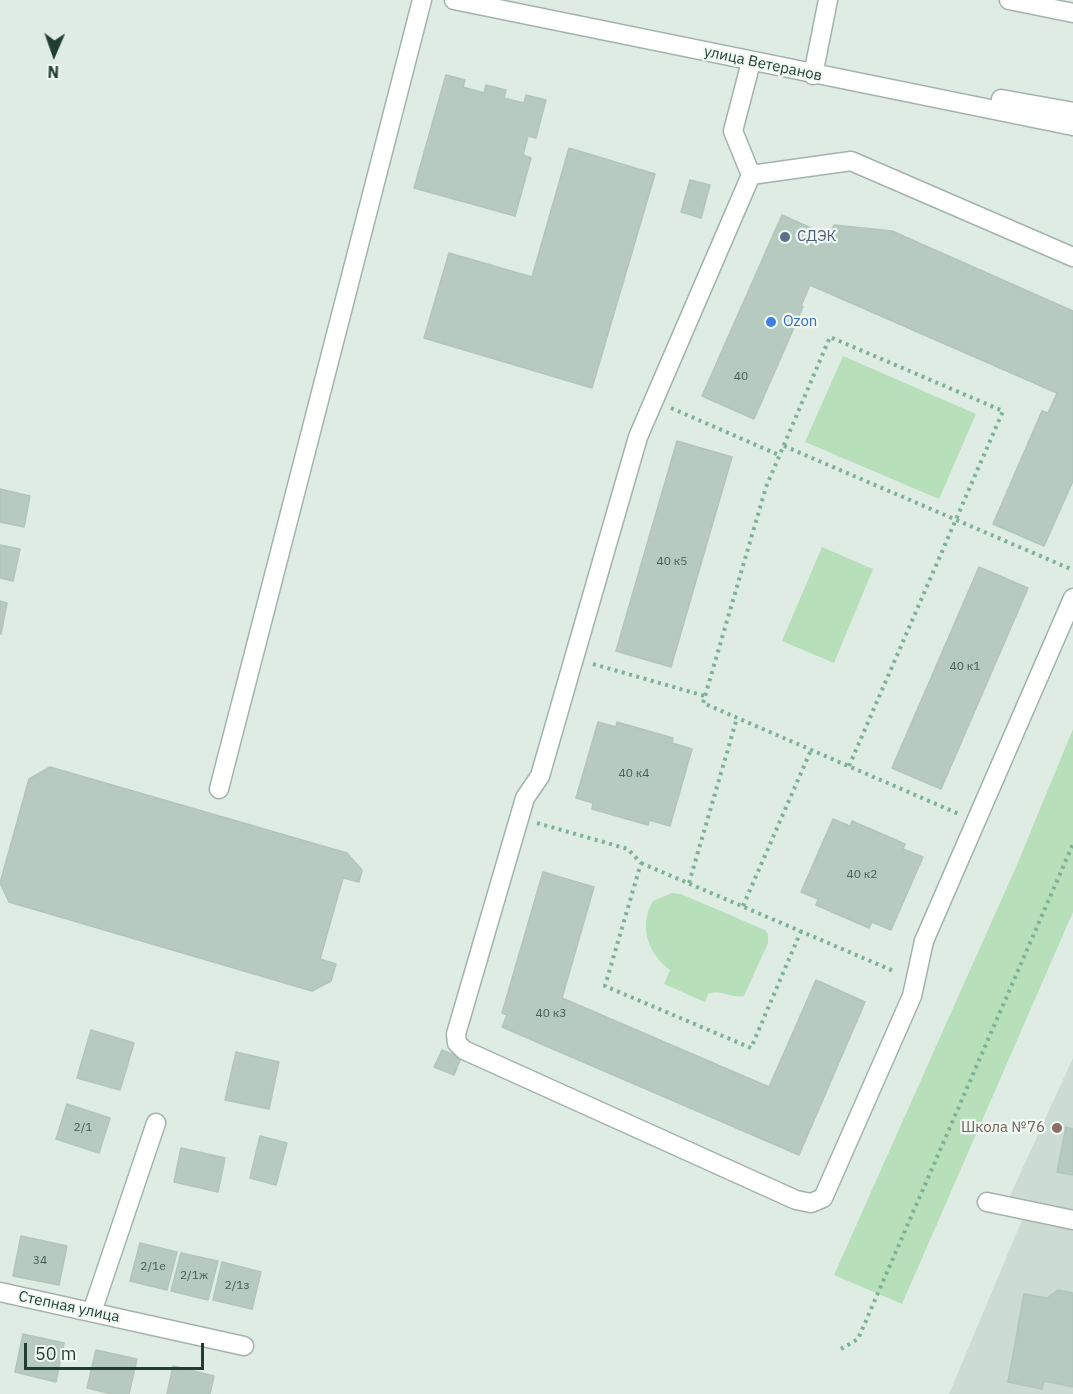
<!DOCTYPE html>
<meta charset="utf-8">
<style>
body{margin:0}
#map{position:relative;width:1073px;height:1394px;overflow:hidden;background:#dfece4;font-family:"IBM Plex Sans",sans-serif}
canvas{display:block}
.north{position:absolute;left:24px;top:24px;width:60px;height:60px;-webkit-text-stroke:4px #f0f8f3;paint-order:stroke;rotate:182deg;font-size:16px;font-weight:700;line-height:24px;text-align:center;color:#1f3d30}
.north::after{content:'';display:block;margin:auto;width:21px;height:27px;background:#1f3d30;clip-path:polygon(50% 0,100% 100%,50% 72%,0 100%)}
.scale{position:absolute;left:24px;top:1343px;width:180px;height:27px;box-sizing:border-box;border:3px solid #1f3d30;border-top:0;padding-left:8px;font-size:18px;line-height:21px;white-space:nowrap;color:#1f3d30;-webkit-text-stroke:4px #f0f8f3;paint-order:stroke}
</style>
<div id="map">
<canvas width="1073" height="1394"></canvas>
<div class="north">N</div>
<div class="scale">50 m</div>
</div>
<script>
const g = document.querySelector('canvas').getContext('2d');
g.lineJoin = 'round';
function fillPath(path, color) { g.fillStyle = color; g.fill(path, 'evenodd'); }
function stroke(path, color, width, dash) { g.strokeStyle = color; g.lineWidth = width; g.lineCap = dash ? 'butt' : 'round'; g.setLineDash(dash || []); g.stroke(path); }
function label(font, color, halo, rows, align = 'center') {
  g.font = font + ' "IBM Plex Sans",sans-serif'; g.lineWidth = 4.5; g.setLineDash([]); g.textBaseline = 'middle'; g.strokeStyle = halo; g.fillStyle = color; for (const [text, x, y, turn = 0] of rows) {
    g.save(); g.translate(x, y); g.rotate((+turn || 0) * Math.PI / 180); g.textAlign = isNaN(turn) ? turn : align; if (halo) g.strokeText(text, 0, 0); g.fillText(text, 0, 0); g.restore();
  }
}
fillPath(new Path2D(`
 M1073 1058V1212L1009 1198Z
 M1022 1220 1073 1230V1394H949Z`), '#cddcd3');
fillPath(new Path2D(`
 M843 356 976 414 939 499 805 442Z
 M822 547 873 569 834 663 782 641Z
 M1073 729V912L902 1304 834 1275 1016 867Z
 M672 893 681 894 765 930 768 934V943L744 996C731 999 722 989 708 994L705 1002 664 984 670 970C648 954 638 925 653 901Z`), '#b6dfba');
const building = new Path2D(`
 M446 75 465 80 463 87 484 93 486 85 506 90 504 98 524 103 526 95 546 100 536 138 528 136 523 155 531 158 515 216 414 188Z
 M569 148 655 174 592 388 424 338 449 253 532 277Z
 M690 180 710 185 701 218 681 212Z
 M782 215 829 236 834 225 892 231 1073 311V481L1044 546 993 524 1042 411 1048 413 1057 393 810 285 801 306 803 307 754 419 702 396Z
 M677 441 732 457 671 667 616 651Z
 M0 489 30 496 24 527 0 522Z
 M0 545 20 549 13 581 0 578Z
 M979 567 1028 588 941 789 892 768Z
 M0 601 7 603 1 634H0Z
 M598 722 616 727 617 722 673 738 672 743 692 749 670 826 649 820 648 825 592 809 593 803 576 798Z
 M50 767 347 853 362 870 359 882 343 878 320 959 336 964 331 981 312 991 9 902 0 883 29 779Z
 M833 819 850 826 852 821 905 844 903 849 923 857 891 930 872 922 869 928 816 905 818 899 801 892Z
 M543 872 594 887 562 998 769 1087 816 980 865 1002 799 1155 502 1027 507 1015 502 1013Z
 M91 1030 134 1043 120 1090 77 1078Z
 M442 1050 461 1058 454 1075 434 1067Z
 M236 1052 279 1062 269 1109 225 1100Z
 M67 1104 110 1118 99 1153 56 1139Z
 M1066 1127 1073 1129V1175L1057 1172Z
 M260 1136 287 1143 276 1185 250 1178Z
 M181 1148 225 1158 218 1192 174 1182Z
 M21 1236 67 1246 59 1285 13 1276Z
 M140 1243 177 1252 167 1290 130 1281Z
 M181 1253 218 1261 208 1300 171 1291Z
 M222 1262 261 1272 252 1309 213 1300Z
 M1058 1290 1073 1293V1387L1044 1381 1042 1389 1008 1382 1024 1294 1047 1298Z
 M23 1334 64 1343 56 1382 15 1372Z
 M96 1350 137 1359 129 1394H112L87 1388Z
 M173 1366 214 1376 210 1394H167Z`);
fillPath(building, '#b7cabf');
stroke(building, '#b1c6ba', 1.5);
const minor = new Path2D(`
 M454 0 1073 126
 M1009 0 1073 13
 M751 62 733 131 751 175 638 437 540 776 525 798 456 1034 457 1043 464 1050 796 1200 811 1203 823 1198 912 996 924 941 1073 598
 M813 75 828 0
 M1001 99 1073 112
 M751 175 851 161 1073 257
 M219 789 422 0
 M987 1202 1073 1220
 M0 1292 244 1346
 M92 1312 156 1123`);
stroke(minor, '#a2b4aa', 21);
stroke(new Path2D(`
 M671 408 779 455
 M784 446 1073 570
 M593 664 705 696
 M849 766 1003 411 830 337 766 487 703 703 959 814
 M537 823 628 849 641 863 605 986 751 1048 801 931
 M641 863 896 972
 M689 883 737 718
 M743 906 811 750
 M841 1349 858 1339 1073 844`), '#7db298', 4, [3, 4.5]);
stroke(minor, '#fff', 18);
for (const [x, y, r, color] of [
 [785,237,6,"#5c6f8a"],
 [771,322,6,"#3f7fe0"],
 [1057,1128,6,"#8d6e63"]
]) { const dot = new Path2D(); dot.arc(x, y, r, 0, 2 * Math.PI); g.fillStyle = color; g.fill(dot); stroke(dot, '#f0f8f3', 2); }
label('12px', '#456054', null, [
 ["40",741,377],
 ["40 к5",672,562],
 ["40 к1",965,667],
 ["40 к4",634,774],
 ["40 к2",862,875],
 ["40 к3",551,1014],
 ["2/1",83,1128],
 ["34",40,1261],
 ["2/1е",153,1267],
 ["2/1ж",194,1276],
 ["2/1з",237,1286]
]);
label('15px', '#1f3d30', '#f0f8f3', [
 ["улица Ветеранов",763,64,12],
 ["Степная улица",69,1307,12]
]);
label('15px', '#4e5e75', '#f0f8f3', [
 ["СДЭК",797,237]
], 'left');
label('15px', '#366cbe', '#f0f8f3', [
 ["Ozon",783,322]
], 'left');
label('15px', '#785e54', '#f0f8f3', [
 ["Школа №76",1045,1128]
], 'right');
</script>
